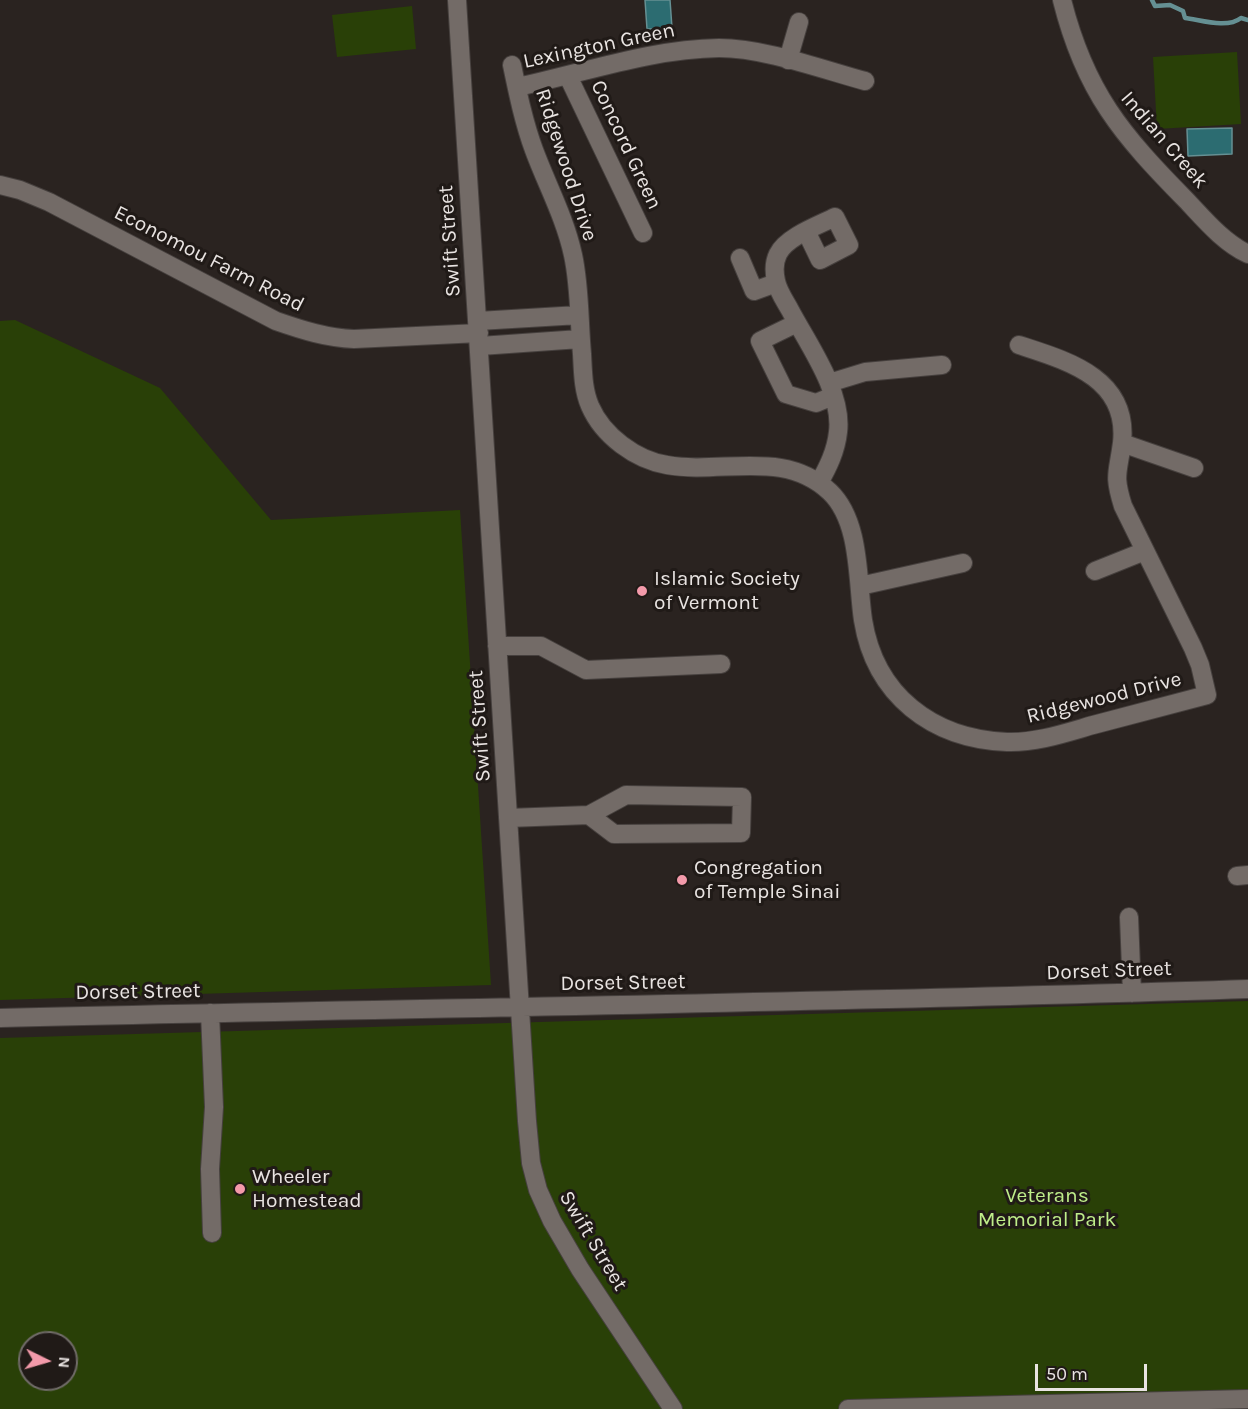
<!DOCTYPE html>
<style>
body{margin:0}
#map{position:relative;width:1248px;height:1409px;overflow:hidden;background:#2a2320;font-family:Karla,sans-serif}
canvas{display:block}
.north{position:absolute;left:18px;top:1331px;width:60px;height:60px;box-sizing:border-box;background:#201a17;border:2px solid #706b68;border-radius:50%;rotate:95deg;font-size:16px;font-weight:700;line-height:24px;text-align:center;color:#e9e4e2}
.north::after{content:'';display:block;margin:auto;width:21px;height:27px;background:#f39aaa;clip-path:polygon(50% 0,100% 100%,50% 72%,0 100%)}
.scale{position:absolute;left:1035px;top:1364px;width:112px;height:27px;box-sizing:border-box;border:3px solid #e9e4e2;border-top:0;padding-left:8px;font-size:18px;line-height:21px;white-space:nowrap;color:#e9e4e2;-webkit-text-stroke:4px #201a17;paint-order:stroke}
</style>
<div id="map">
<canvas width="1248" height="1409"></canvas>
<div class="north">N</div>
<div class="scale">50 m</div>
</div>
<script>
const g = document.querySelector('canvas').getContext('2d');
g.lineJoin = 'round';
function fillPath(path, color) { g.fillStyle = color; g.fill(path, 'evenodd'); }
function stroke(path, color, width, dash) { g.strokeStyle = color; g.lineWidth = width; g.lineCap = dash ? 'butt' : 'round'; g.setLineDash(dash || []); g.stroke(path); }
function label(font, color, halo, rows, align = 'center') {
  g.font = font + ' Karla,sans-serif'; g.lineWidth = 6; g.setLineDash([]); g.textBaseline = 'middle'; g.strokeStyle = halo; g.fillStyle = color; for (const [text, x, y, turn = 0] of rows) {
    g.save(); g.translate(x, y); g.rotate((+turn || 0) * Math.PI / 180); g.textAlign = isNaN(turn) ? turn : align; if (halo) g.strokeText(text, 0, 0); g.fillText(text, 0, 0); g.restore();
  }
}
fillPath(new Path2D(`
 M412 6 416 49 337 57 332 15Z
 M1237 52 1241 124 1157 129 1153 57Z
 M15 320 160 388 271 520 460 510 491 985 0 1000V321Z
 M1248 1001V1409H0V1038ZM30 1343H66V1379H30Z`), '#294007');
const water = new Path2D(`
 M645 0H670L672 28 647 29Z
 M1232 128V154L1188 156 1187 129Z`);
fillPath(water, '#2c6c71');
stroke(water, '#659093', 1.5);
stroke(new Path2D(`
 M1152 0 1155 6 1170 5 1183 11 1185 18C1201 20 1227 29 1241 18L1248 20`), '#659093', 4.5);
const minor = new Path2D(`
 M457 0 527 1121 531 1163 538 1190 552 1221 580 1269 673 1409
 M1062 0C1085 92 1122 135 1186 200 1205 220 1223 242 1248 254
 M788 60 799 22
 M512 65C518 94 524 123 534 150 547 185 565 218 573 255 580 287 579 322 582 354 583 372 583 390 590 406 603 436 636 460 667 465 722 475 784 448 830 492 861 522 857 580 863 620 875 695 932 739 1007 742 1036 743 1065 733 1093 725 1131 715 1169 705 1207 695L1200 665 1193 648 1123 506C1113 474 1118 474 1122 443 1129 378 1068 361 1019 345
 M568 76 643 233
 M517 87C584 73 650 49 719 48 764 48 821 69 865 81
 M0 185 20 190 49 202 276 321C302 330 327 338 354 339L479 333
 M806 231 820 260 849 245 835 217C819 225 786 237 778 254 774 262 774 272 776 281 778 291 785 301 790 310 808 344 843 392 838 432 836 451 828 467 819 483
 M740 258 754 291 776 283
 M478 321 579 315
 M797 323 760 341 786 394 816 403 833 396
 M480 346 580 339
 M829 383 865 372 942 365
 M1122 443 1194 468
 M1095 571 1145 551
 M860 586 963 563
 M497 646H541L586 670 721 664
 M508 818 589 815 614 834 741 833 742 797 626 795 589 815
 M1237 876 1248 875
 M1129 917 1132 993
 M210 1013 214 1107 210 1169 212 1233
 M0 1018C416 1008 832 1003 1248 989
 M848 1409 1248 1399`);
stroke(minor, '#46403e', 20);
stroke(minor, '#736b67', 18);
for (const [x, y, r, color] of [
 [642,591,6,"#f39aaa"],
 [682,880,6,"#f39aaa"],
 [240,1189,6,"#f39aaa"]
]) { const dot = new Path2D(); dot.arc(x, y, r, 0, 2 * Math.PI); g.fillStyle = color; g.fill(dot); stroke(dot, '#201a17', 2); }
label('21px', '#e9e4e2', '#201a17', [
 ["Lexington Green",599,46,-12],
 ["Indian Creek",1164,140,49],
 ["Concord Green",626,145,65],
 ["Ridgewood Drive",566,165,72],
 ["Swift Street",450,241,-94],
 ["Economou Farm Road",209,259,27],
 ["Ridgewood Drive",1104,698,-14],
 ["Swift Street",480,726,-94],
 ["Dorset Street",1109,971,-2],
 ["Dorset Street",623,983,-1],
 ["Dorset Street",138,992,-1],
 ["Swift Street",593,1241,59]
]);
label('21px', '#e9e4e2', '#201a17', [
 ["Islamic Society",654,579],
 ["of Vermont",654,603],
 ["Congregation",694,868],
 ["of Temple Sinai",694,892],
 ["Wheeler",252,1177],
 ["Homestead",252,1201]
], 'left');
label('21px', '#bfee8a', '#201a17', [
 ["Veterans",1047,1196],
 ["Memorial Park",1047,1220]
]);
</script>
